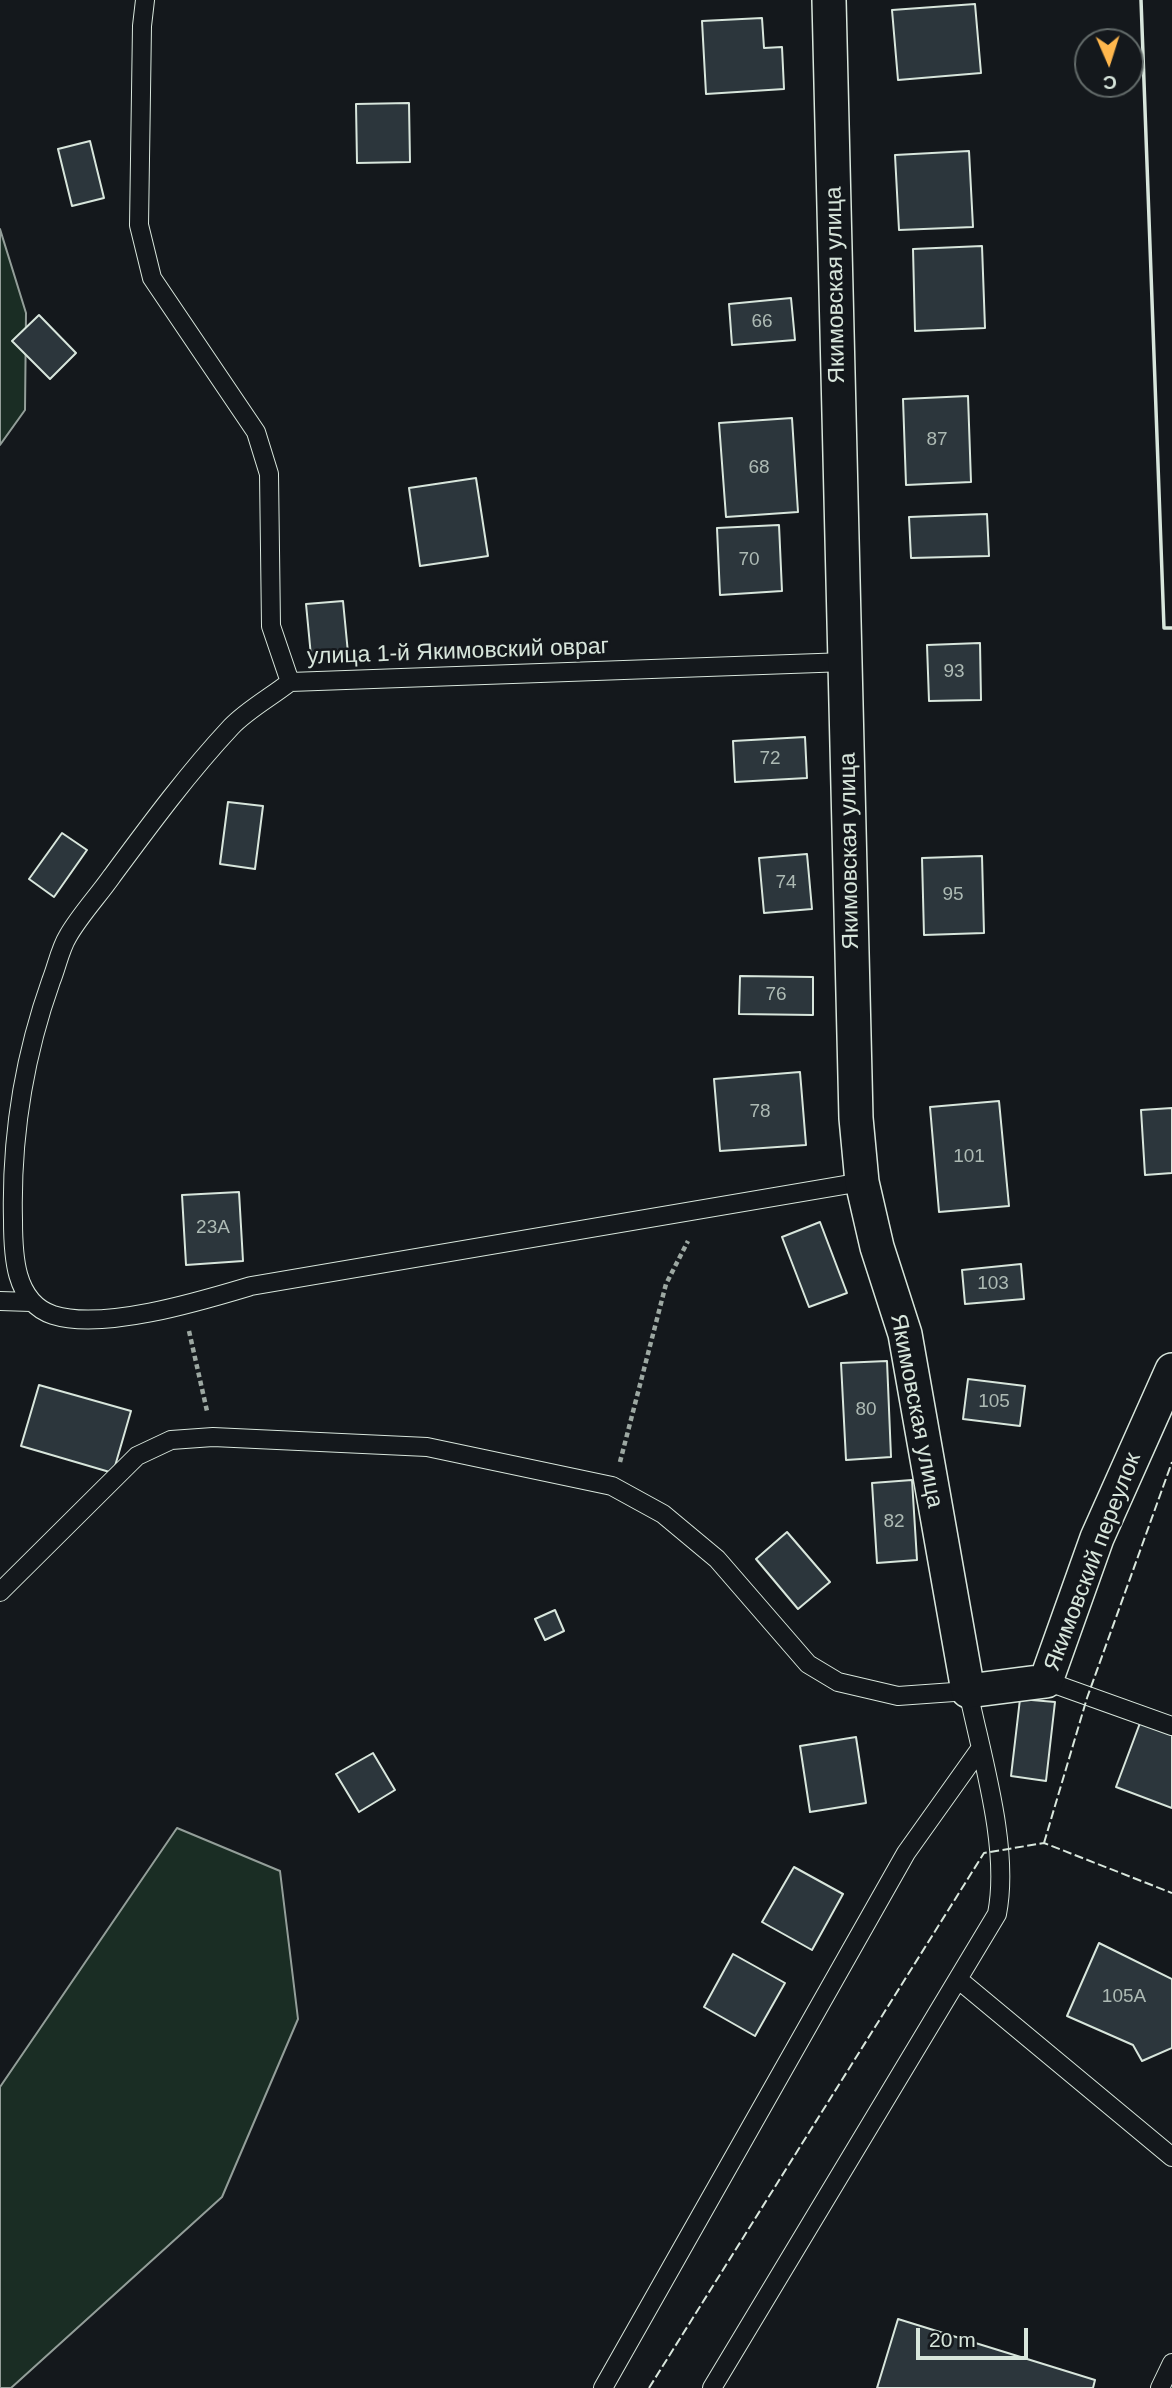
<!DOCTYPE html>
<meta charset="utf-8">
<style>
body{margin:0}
#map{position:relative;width:1172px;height:2388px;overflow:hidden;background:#14181c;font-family:Arial,sans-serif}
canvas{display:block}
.north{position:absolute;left:1074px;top:28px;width:70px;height:70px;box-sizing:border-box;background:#14181c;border:2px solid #626a69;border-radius:50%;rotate:177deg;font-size:19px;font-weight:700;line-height:28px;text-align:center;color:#d8e6dc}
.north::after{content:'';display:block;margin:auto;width:24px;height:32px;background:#ffb74d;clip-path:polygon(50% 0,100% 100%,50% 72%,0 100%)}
.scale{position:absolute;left:916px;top:2328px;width:112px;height:32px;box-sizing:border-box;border:4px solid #d8e6dc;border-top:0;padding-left:9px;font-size:21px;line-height:24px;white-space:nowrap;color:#d8e6dc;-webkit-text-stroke:5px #14181c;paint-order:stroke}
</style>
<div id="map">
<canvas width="1172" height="2388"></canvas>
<div class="north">С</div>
<div class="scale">20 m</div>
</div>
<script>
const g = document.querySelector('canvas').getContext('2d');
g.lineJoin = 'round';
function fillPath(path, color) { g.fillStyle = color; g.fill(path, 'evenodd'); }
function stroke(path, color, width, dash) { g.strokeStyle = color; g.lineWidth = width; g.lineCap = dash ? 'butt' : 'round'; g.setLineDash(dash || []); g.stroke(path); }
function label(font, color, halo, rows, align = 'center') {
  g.font = font + ' Arial,sans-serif'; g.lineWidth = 5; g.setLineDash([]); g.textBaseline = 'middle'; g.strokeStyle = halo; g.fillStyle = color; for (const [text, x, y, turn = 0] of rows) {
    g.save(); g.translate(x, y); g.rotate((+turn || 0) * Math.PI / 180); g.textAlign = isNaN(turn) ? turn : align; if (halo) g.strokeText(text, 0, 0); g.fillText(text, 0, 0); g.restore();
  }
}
const green = new Path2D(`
 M0 229 26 313 25 410 0 445Z
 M177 1828 280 1871 298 2019 222 2197 11 2388H0V2087Z`);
fillPath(green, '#1a2d24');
stroke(green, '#939e99', 2);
const building = new Path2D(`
 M975 4 981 73 898 80 892 10Z
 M762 18 764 48 782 47 784 89 706 94 702 21Z
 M409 103 410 162 357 163 356 104Z
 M90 141 104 198 72 206 58 149Z
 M969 151 973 227 899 230 895 155Z
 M982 246 985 328 915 331 913 249Z
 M791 298 795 340 732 345 729 304Z
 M39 315 76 353 50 379 12 341Z
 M968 396 971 482 906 485 903 399Z
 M792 418 798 512 726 517 719 423Z
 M476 478 488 556 420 566 409 488Z
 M987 514 989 556 911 558 909 517Z
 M779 525 782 591 720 595 717 528Z
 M343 601 348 653 311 656 306 604Z
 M980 643 981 700 929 701 927 645Z
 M805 737 807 778 735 782 733 741Z
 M228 802 263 806 255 869 220 864Z
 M62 833 87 850 54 897 29 879Z
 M807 854 812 909 764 913 759 858Z
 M982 856 984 933 924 935 922 858Z
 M740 976 813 977V1015L739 1014Z
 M800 1072 806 1145 720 1151 714 1079Z
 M999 1101 1009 1206 939 1212 930 1107Z
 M1172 1108V1173L1145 1175 1141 1110Z
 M239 1192 243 1261 186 1265 182 1195Z
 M820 1222 847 1293 809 1307 782 1237Z
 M1021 1264 1024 1299 965 1304 962 1270Z
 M887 1361 891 1457 846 1460 841 1363Z
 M968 1379 1025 1386 1020 1426 963 1419Z
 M39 1385 131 1411 113 1473 21 1446Z
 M912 1480 917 1560 877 1563 872 1483Z
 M787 1532 830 1582 798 1609 756 1559Z
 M555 1610 564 1631 545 1640 535 1619Z
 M1020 1699 1055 1702 1046 1781 1011 1776Z
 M1140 1723 1172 1735V1808L1116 1787Z
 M856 1737 866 1803 810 1812 800 1746Z
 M373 1753 395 1790 359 1812 336 1774Z
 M794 1867 843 1894 812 1950 762 1922Z
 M1099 1943 1172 1979V2048L1142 2061 1133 2045 1067 2016Z
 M733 1954 785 1983 755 2036 704 2007Z
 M898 2319 1095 2380 1093 2388H877Z`);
fillPath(building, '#2c363c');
stroke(building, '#d8e6dc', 2);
const service = new Path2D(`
 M145 0 142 26 139 225 152 278 256 432 269 474 271 626 290 682 846 662
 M290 682C271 697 247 710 231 727 188 773 149 826 112 876 98 896 80 915 68 936 60 949 57 966 51 981 24 1057 11 1139 13 1220 13 1254 14 1302 53 1315 103 1331 201 1301 251 1286L862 1182
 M0 1301 31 1302
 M0 1592 137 1456 171 1440 213 1437 427 1447 612 1486 663 1514 717 1559 808 1664 838 1682 898 1696 968 1691C982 1758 1010 1848 997 1914L712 2388
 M1046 1681 1172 1726
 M959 1980 1172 2157
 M603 2388 906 1853 980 1749
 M1160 2388 1172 2363`);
const minor = new Path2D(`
 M829 0 856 1118 862 1182 877 1247 905 1334 968 1691 1046 1681 1097 1538 1172 1370`);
stroke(service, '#d8e6dc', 20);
stroke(minor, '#d8e6dc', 36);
stroke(new Path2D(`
 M189 1331 207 1411
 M620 1462 666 1284 688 1241`), '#9da8a2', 4.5, [5, 3.5]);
stroke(service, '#14181c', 18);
stroke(minor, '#14181c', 33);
stroke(new Path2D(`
 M1044 1843 1087 1698 1172 1462
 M649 2388 984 1853 1044 1843 1172 1893`), '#d8e6dc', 2, [9, 3.5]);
stroke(new Path2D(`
 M1141 0 1164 628H1172`), '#d8e6dc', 3.5);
label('19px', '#adbab4', null, [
 ["66",762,322],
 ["87",937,440],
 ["68",759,468],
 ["70",749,560],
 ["93",954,672],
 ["72",770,759],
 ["74",786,883],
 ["95",953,895],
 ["76",776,995],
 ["78",760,1112],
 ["101",969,1157],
 ["23А",213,1228],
 ["103",993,1284],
 ["105",994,1402],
 ["80",866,1410],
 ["82",894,1522],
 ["105А",1124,1997]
]);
label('23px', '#d8e6dc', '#14181c', [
 ["Якимовская улица",836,285,-91],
 ["улица 1-й Якимовский овраг",458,652,-2],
 ["Якимовская улица",850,851,-91],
 ["Якимовская улица",916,1411,79],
 ["Якимовский переулок",1093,1562,-69]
]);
</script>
